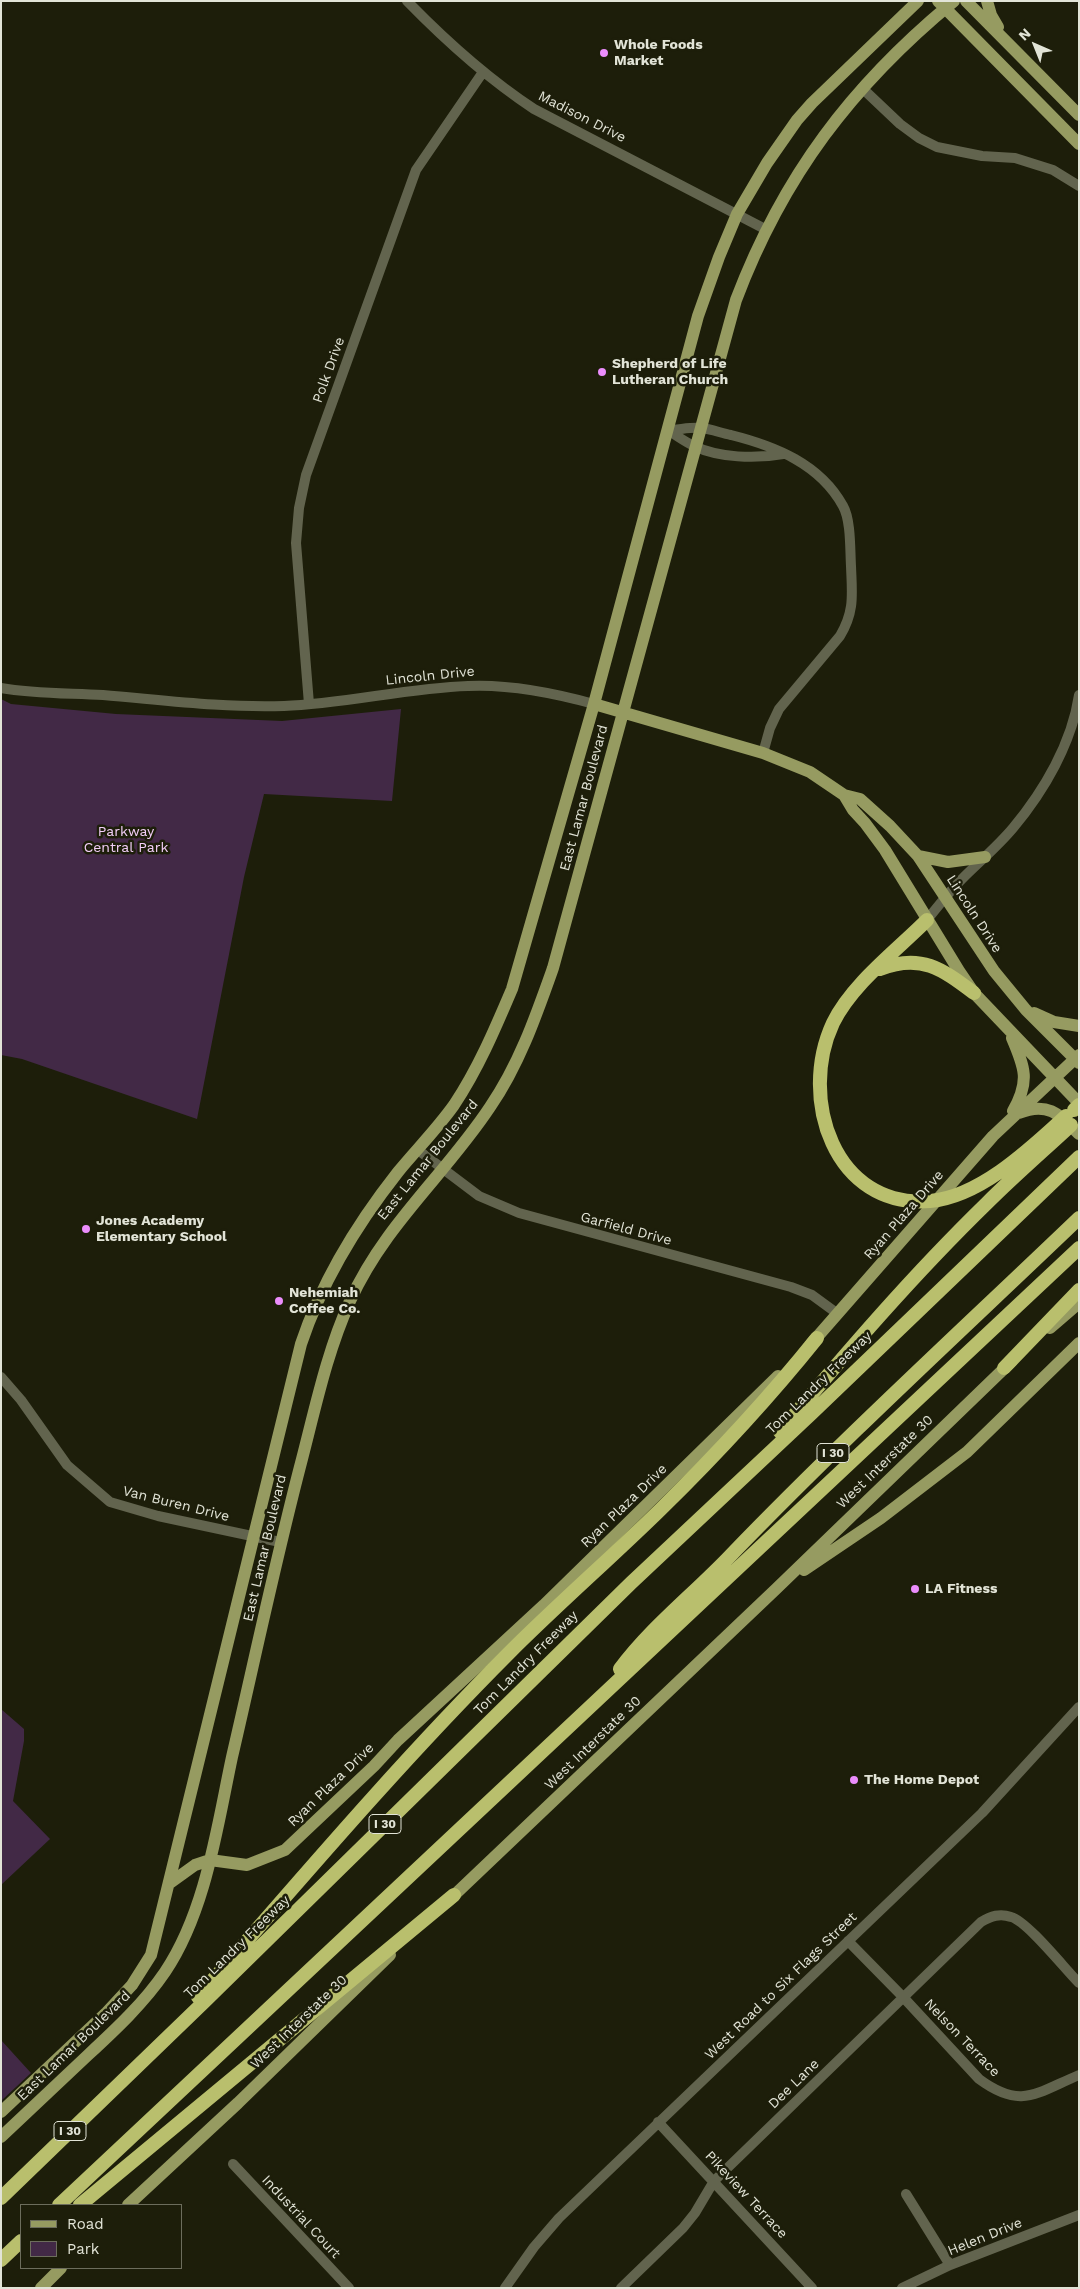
<!DOCTYPE html>
<style>
body{margin:0}
#map{position:relative;width:1080px;height:2289px;overflow:hidden;background:#1d1e0a;font-family:"Work Sans",sans-serif}
canvas{display:block}
.frame{position:absolute;inset:0;border:2px solid #e2e4d7;pointer-events:none}
.legend{position:absolute;left:20px;top:2204px;width:162px;height:65px;box-sizing:border-box;background:#1d1e0a;border:1px solid #6c6d5c;margin:0;padding:6px 9px;list-style:none;font-size:15px;color:#e2e4d7}
.legend li{display:flex;align-items:center;gap:10px;height:25px}
.legend b{width:25px;border:1px solid #6c6d5c}
.north{position:absolute;left:1010px;top:20px;width:50px;height:50px;-webkit-text-stroke:4px #1d1e0a;paint-order:stroke;rotate:316deg;font-size:14px;font-weight:700;line-height:20px;text-align:center;color:#e2e4d7}
.north::after{content:'';display:block;margin:auto;width:18px;height:22px;background:#e2e4d7;clip-path:polygon(50% 0,100% 100%,50% 72%,0 100%)}
</style>
<div id="map">
<canvas width="1080" height="2289"></canvas>
<div class="frame"></div>
<ul class="legend">
<li><b style="height:6px;background:#969b61"></b>Road</li>
<li><b style="height:14px;background:#422946"></b>Park</li>
</ul>
<div class="north">N</div>
</div>
<script>
const g = document.querySelector('canvas').getContext('2d');
g.lineJoin = 'round';
function fillPath(path, color) { g.fillStyle = color; g.fill(path, 'evenodd'); }
function stroke(path, color, width, dash) { g.strokeStyle = color; g.lineWidth = width; g.lineCap = dash ? 'butt' : 'round'; g.setLineDash(dash || []); g.stroke(path); }
function label(font, color, halo, rows, align = 'center') {
  g.font = font + ' "Work Sans",sans-serif'; g.lineWidth = 5; g.setLineDash([]); g.textBaseline = 'middle'; g.strokeStyle = halo; g.fillStyle = color; for (const [text, x, y, turn = 0] of rows) {
    g.save(); g.translate(x, y); g.rotate((+turn || 0) * Math.PI / 180); g.textAlign = isNaN(turn) ? turn : align; if (halo) g.strokeText(text, 0, 0); g.fillText(text, 0, 0); g.restore();
  }
}
fillPath(new Path2D(`
 M1 699 11 704 116 714 282 721 401 709 392 801 264 794 244 877 197 1119 22 1059 1 1055Z
 M1 1709 24 1729V1741L13 1801 50 1839 1 1885Z
 M1 2040 31 2073 1 2101Z`), '#422946');
stroke(new Path2D(`
 M407 1C446 41 487 78 534 109L765 229
 M862 88 900 124 919 138 937 147 982 156 1015 158 1053 170 1079 186
 M667 430C678 430 690 427 701 428 711 429 721 433 731 435 775 446 820 464 843 506 851 520 850 549 851 566 852 594 855 611 840 636L779 709 770 728 763 753
 M667 430C676 435 685 442 694 446 719 458 756 459 783 454
 M1 688C35 694 69 693 103 695 163 700 223 708 284 706 345 704 406 688 468 686 509 684 554 693 594 704
 M309 704 296 543 299 508 306 475 416 170 483 72
 M927 920C938 906 949 892 962 879 979 862 998 846 1013 828 1044 791 1072 743 1079 695
 M418 1150 479 1196 519 1213 791 1287 812 1295 838 1314
 M1 1377 21 1400 67 1465 110 1502 158 1516 280 1542
 M848 1941 903 1997 979 2079C1021 2110 1036 2093 1079 2075
 M658 2122 812 2288
 M233 2164 349 2288
 M906 2194 950 2265
 M505 2288 534 2247 559 2218 982 1813 1079 1707
 M621 2288 683 2228 695 2213 714 2181 981 1922C991 1916 1000 1913 1011 1917 1027 1921 1065 1969 1079 1983
 M902 2288 950 2265 1079 2215`), '#62644e', 10);
stroke(new Path2D(`
 M938 1 1079 144
 M966 1 1079 115
 M987 1 991 15 998 27
 M594 704 763 753 810 772 844 795 860 799 890 826 918 856 994 971 1026 1010 1079 1063
 M844 795 853 810 865 823 885 850 959 971 974 993 1079 1103
 M918 856 948 862 985 857
 M1034 1013 1054 1022 1079 1026
 M1012 1038C1025 1068 1030 1081 1013 1111
 M1019 1113C1048 1101 1060 1115 1079 1134
 M1050 1328 1079 1303
 M811 1344 993 1136 1079 1055
 M804 1570 881 1518 967 1452 1079 1343
 M170 1883 195 1865 210 1860 247 1865 285 1850 374 1766 398 1740 544 1605 778 1376
 M447 1902 776 1589 1012 1361
 M1 2112 107 2012 132 1985 151 1955 301 1344C322 1281 357 1224 398 1172 416 1150 437 1129 454 1105 478 1069 495 1029 512 989L594 704 698 316 719 257 737 214 767 163 797 120 812 103 918 1
 M1 2137C30 2110 59 2082 88 2055 115 2030 144 2003 165 1972 206 1911 217 1827 232 1757 255 1658 276 1558 302 1459 316 1405 327 1352 350 1301 385 1224 445 1175 490 1107 519 1065 536 1016 553 968L736 300C783 176 852 85 954 1
 M128 2205 238 2103 390 1955
 M41 2288 61 2268`), '#969b61', 12);
stroke(new Path2D(`
 M927 920C896 951 852 984 833 1023 798 1098 834 1209 930 1201 980 1197 1031 1148 1066 1116
 M880 969C921 953 942 969 974 993
 M1074 1110 1079 1105
 M1004 1368 1079 1290
 M780 1432C846 1353 913 1275 987 1203 1014 1176 1043 1151 1071 1125
 M620 1669C651 1627 695 1593 731 1555 843 1439 962 1330 1079 1218
 M198 1997C300 1880 400 1762 509 1653 558 1604 611 1558 661 1509 716 1455 768 1399 817 1338
 M1 2198 204 2002 631 1583 812 1413 1079 1157
 M59 2205 1079 1248
 M80 2205 454 1895
 M1 2260 21 2241`), '#b9bf6d', 14);
for (const [x, y, r, color] of [
 [604,53,5,"#eb8dfc"],
 [602,372,5,"#eb8dfc"],
 [86,1229,5,"#eb8dfc"],
 [279,1301,5,"#eb8dfc"],
 [915,1589,5,"#eb8dfc"],
 [854,1780,5,"#eb8dfc"]
]) { const dot = new Path2D(); dot.arc(x, y, r, 0, 2 * Math.PI); g.fillStyle = color; g.fill(dot); stroke(dot, '#1d1e0a', 2); }
for (const [x, y, w] of [
 [833,1453,32],
 [385,1824,32],
 [70,2131,32]
]) { const box = new Path2D(); box.roundRect(x - w / 2, y - 9.5, w, 19, 4); g.fillStyle = '#1d1e0a'; g.fill(box); stroke(box, '#e2e4d7', 1); }
label('bold 12px', '#e2e4d7', null, [
 ["I 30",833,1453],
 ["I 30",385,1824],
 ["I 30",70,2131]
]);
label('bold 14px', '#e2e4d7', '#1d1e0a', [
 ["Whole Foods",614,45],
 ["Market",614,61],
 ["Shepherd of Life",612,364],
 ["Lutheran Church",612,380],
 ["Jones Academy",96,1221],
 ["Elementary School",96,1237],
 ["Nehemiah",289,1293],
 ["Coffee Co.",289,1309],
 ["LA Fitness",925,1589],
 ["The Home Depot",864,1780]
], 'left');
label('14px', '#e2e4d7', '#1d1e0a', [
 ["Madison Drive",582,117,27],
 ["Polk Drive",329,370,-70],
 ["Lincoln Drive",430,676,-6],
 ["East Lamar Boulevard",584,798,-75],
 ["Lincoln Drive",974,914,57],
 ["East Lamar Boulevard",428,1160,-51],
 ["Ryan Plaza Drive",904,1215,-49],
 ["Garfield Drive",626,1229,15],
 ["Tom Landry Freeway",819,1383,-44],
 ["West Interstate 30",885,1462,-44],
 ["Van Buren Drive",176,1504,14],
 ["Ryan Plaza Drive",624,1506,-44],
 ["East Lamar Boulevard",265,1548,-77],
 ["Tom Landry Freeway",526,1663,-45],
 ["West Interstate 30",593,1743,-44],
 ["Ryan Plaza Drive",331,1785,-44],
 ["Tom Landry Freeway",237,1947,-44],
 ["West Road to Six Flags Street",781,1986,-44],
 ["West Interstate 30",299,2022,-44],
 ["Nelson Terrace",962,2038,46],
 ["East Lamar Boulevard",74,2046,-44],
 ["Dee Lane",794,2084,-44],
 ["Pikeview Terrace",746,2195,47],
 ["Industrial Court",301,2217,47],
 ["Helen Drive",985,2237,-22]
]);
label('14px', '#f3cef9', '#1d1e0a', [
 ["Parkway",126,832],
 ["Central Park",126,848]
]);
</script>
